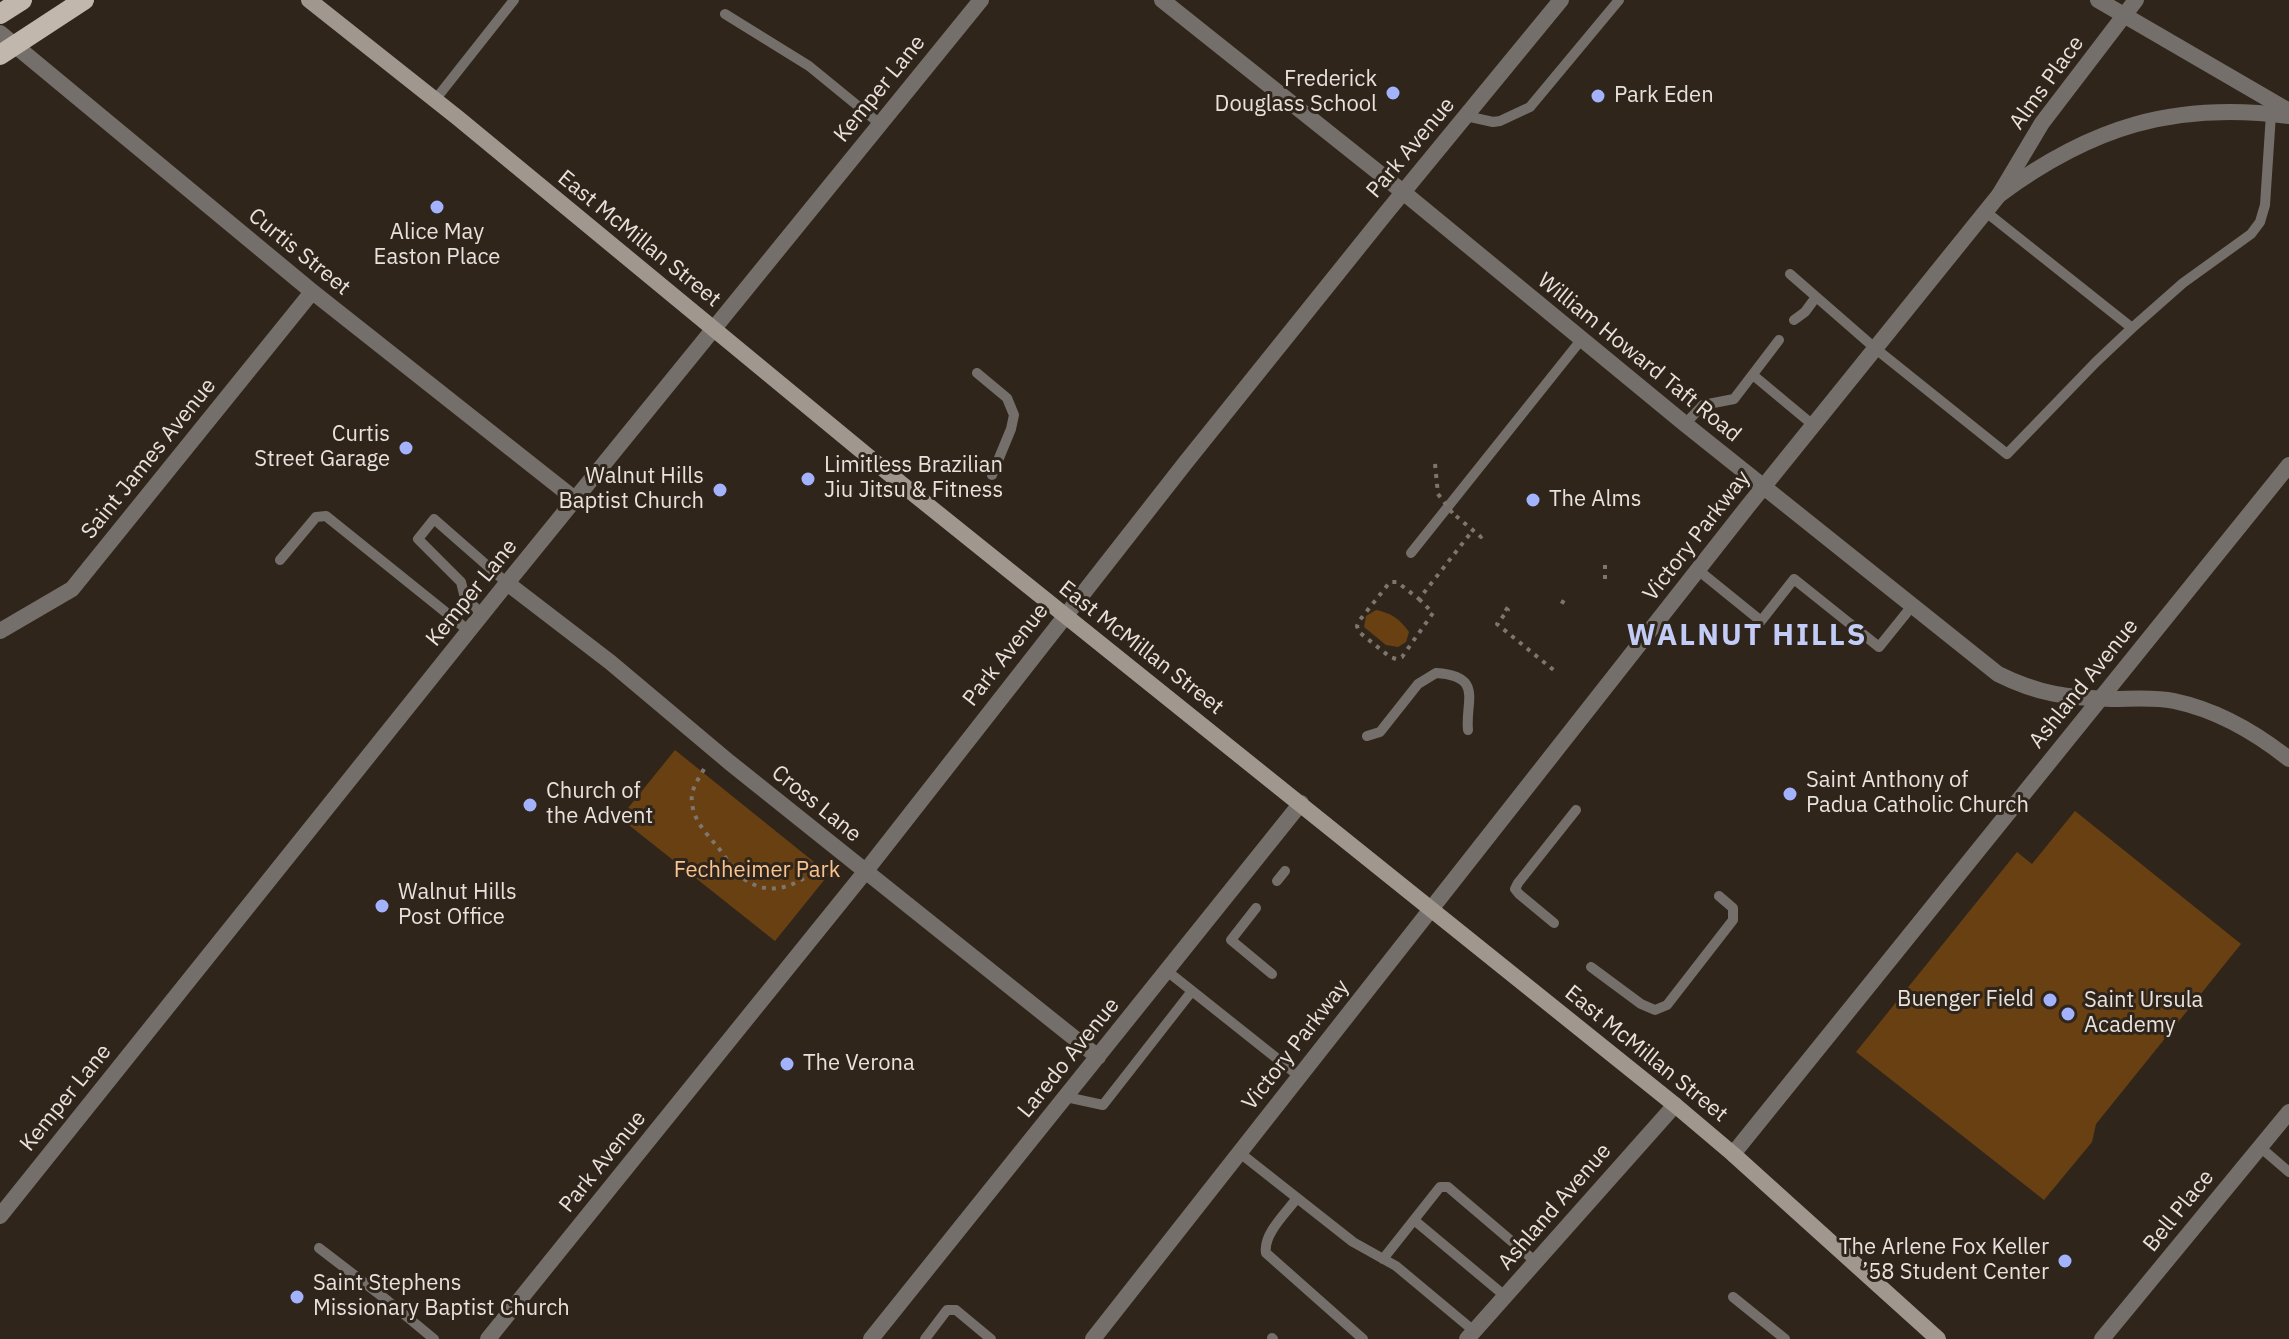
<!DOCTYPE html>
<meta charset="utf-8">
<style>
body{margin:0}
canvas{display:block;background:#2f251b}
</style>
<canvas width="2289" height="1339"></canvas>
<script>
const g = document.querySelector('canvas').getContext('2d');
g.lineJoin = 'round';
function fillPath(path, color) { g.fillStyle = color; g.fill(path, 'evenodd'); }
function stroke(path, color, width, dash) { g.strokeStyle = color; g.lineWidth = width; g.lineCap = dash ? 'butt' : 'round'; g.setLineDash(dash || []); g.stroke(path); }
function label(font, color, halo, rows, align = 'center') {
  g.font = font + ' "IBM Plex Sans",sans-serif'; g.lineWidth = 6; g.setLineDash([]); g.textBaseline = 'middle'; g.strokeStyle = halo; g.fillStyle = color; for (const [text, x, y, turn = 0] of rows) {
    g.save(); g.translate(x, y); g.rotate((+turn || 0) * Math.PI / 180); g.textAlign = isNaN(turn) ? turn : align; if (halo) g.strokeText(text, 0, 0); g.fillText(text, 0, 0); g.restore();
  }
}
fillPath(new Path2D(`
 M1376 610C1391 613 1400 619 1409 632L1406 642 1398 647 1386 645 1364 627 1366 616Z
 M675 750 829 874 775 941 620 818Z
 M2075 811 2241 944 2096 1124 2092 1142 2044 1200 1856 1052 2017 852 2032 864Z`), '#694012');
stroke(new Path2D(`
 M1435 464 1438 494
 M1456 516 1481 537 1483 534
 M1605 565V583
 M1419 599 1433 613 1402 657 1396 659 1390 657 1359 632 1357 626 1359 621 1390 582H1397L1419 599 1473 530
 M1561 601 1566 604
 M1505 608 1508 610 1497 624 1556 672
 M704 769C698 780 690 790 692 803 694 821 706 833 716 845 725 855 733 871 744 879 772 899 800 884 822 865`), '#7e756d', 4, [4, 6]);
stroke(new Path2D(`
 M725 14 809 66 880 124
 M435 100 514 0
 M1466 116 1493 122 1500 121 1530 107 1619 0
 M1986 212 2132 328 2183 283 2251 234 2260 222 2265 205 2271 114
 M1790 274 1876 349 2007 454 2096 362 2132 328
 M1794 320 1805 312 1816 297
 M977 373 1007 398 1014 415 1011 429 992 475
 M1753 375 1813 425
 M1685 424 1703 405 1734 399 1779 340
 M1411 553 1581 340
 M280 560 316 517 326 516 469 631
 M1698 570 1761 621 1794 579 1879 647 1912 606
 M482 614 465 598 461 582 418 539 434 519 507 583
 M1367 736 1380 732 1418 684 1436 673C1484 676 1465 701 1468 730
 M1277 881 1285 871
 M1256 908 1231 940 1272 974
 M1554 923 1519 894 1515 889 1518 883 1576 810
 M1591 967 1641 1004 1655 1010 1667 1005 1733 920V908L1719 896
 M1167 971 1299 1076
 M1066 1097 1103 1105 1192 991
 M2260 1147 2289 1172
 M1240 1153 1353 1242 1396 1266 1474 1331
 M1297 1198C1286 1213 1263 1234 1266 1253L1363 1339
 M1414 1220 1505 1296
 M319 1248 388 1301 434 1339
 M1383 1259 1440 1187H1448L1536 1262
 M1733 1297 1785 1339
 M1272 1338 1273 1339
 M925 1339 947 1310H956L991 1339`), '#746f6a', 10);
stroke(new Path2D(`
 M2098 0 2289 111
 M0 33 309 289 576 500
 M1999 195 2042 123 2136 0
 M507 583 610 662 729 762 1098 1057
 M0 631 72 589 312 292
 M1733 1154 2289 465
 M0 1216 507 583 981 0
 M488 1339 865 872 1186 462 1386 213 1561 0
 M871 1339 1301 803
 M1467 1339 1675 1105
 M2102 1339 2289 1112`), '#746f6a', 16);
stroke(new Path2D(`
 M1162 0 1403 192 1685 424 1998 674C2038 694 2068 698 2112 699 2132 699 2154 697 2174 701 2217 710 2255 732 2289 759
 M1093 1339 1748 506 1999 195C2091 127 2174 101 2289 116`), '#746f6a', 16);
stroke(new Path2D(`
 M309 0 458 118 915 495 1675 1105 1733 1154 1938 1339`), '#a0978f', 16);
stroke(new Path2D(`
 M0 14 22 0
 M0 55 84 0`), '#c2b7ac', 20);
stroke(new Path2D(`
 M1438 494 1454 515`), '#7e756d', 4, [4, 6]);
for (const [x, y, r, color] of [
 [1393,93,8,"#a3b2fd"],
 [1598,96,8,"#a3b2fd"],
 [437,207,8,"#a3b2fd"],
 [406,448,8,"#a3b2fd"],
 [808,479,8,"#a3b2fd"],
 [720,490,8,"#a3b2fd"],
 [1533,500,8,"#a3b2fd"],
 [1790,794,8,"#a3b2fd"],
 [530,805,8,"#a3b2fd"],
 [382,906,8,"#a3b2fd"],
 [2050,1000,8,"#a3b2fd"],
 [2068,1014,8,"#a3b2fd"],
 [787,1064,8,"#a3b2fd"],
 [2065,1261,8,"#a3b2fd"],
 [297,1297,8,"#a3b2fd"]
]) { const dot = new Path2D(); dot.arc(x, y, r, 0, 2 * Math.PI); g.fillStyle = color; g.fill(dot); stroke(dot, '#2f251b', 3); }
label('22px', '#e9e2dc', '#2f251b', [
 ["Frederick",1377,80,"right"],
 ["Douglass School",1377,105,"right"],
 ["Park Eden",1614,96],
 ["Alice May",437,233,"center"],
 ["Easton Place",437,258,"center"],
 ["Curtis",390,435,"right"],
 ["Street Garage",390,460,"right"],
 ["Limitless Brazilian",824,466],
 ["Jiu Jitsu & Fitness",824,491],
 ["Walnut Hills",704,477,"right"],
 ["Baptist Church",704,502,"right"],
 ["The Alms",1549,500],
 ["Saint Anthony of",1806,781],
 ["Padua Catholic Church",1806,806],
 ["Church of",546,792],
 ["the Advent",546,817],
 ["Walnut Hills",398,893],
 ["Post Office",398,918],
 ["Buenger Field",2034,1000,"right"],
 ["Saint Ursula",2084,1001],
 ["Academy",2084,1026],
 ["The Verona",803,1064],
 ["The Arlene Fox Keller",2049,1248,"right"],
 ["’58 Student Center",2049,1273,"right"],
 ["Saint Stephens",313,1284],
 ["Missionary Baptist Church",313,1309]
], 'left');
label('22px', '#e9e2dc', '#2f251b', [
 ["Alms Place",2047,83,-54],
 ["Kemper Lane",880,89,-51],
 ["Park Avenue",1411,148,-50],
 ["East McMillan Street",639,239,39],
 ["Curtis Street",299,252,39],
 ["William Howard Taft Road",1639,358,39],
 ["Saint James Avenue",149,459,-51],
 ["Victory Parkway",1697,536,-52],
 ["Kemper Lane",472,593,-51],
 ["East McMillan Street",1141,648,38],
 ["Park Avenue",1006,655,-52],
 ["Ashland Avenue",2084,684,-51],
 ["Cross Lane",816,804,39],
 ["Victory Parkway",1296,1045,-52],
 ["East McMillan Street",1646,1054,39],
 ["Laredo Avenue",1069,1058,-51],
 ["Kemper Lane",66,1098,-51],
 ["Park Avenue",603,1162,-51],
 ["Ashland Avenue",1555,1207,-49],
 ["Bell Place",2179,1211,-51]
]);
label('22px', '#fac491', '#2f251b', [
 ["Fechheimer Park",757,871]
]);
g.letterSpacing = '2px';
label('bold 30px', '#c2ccf6', '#2f251b', [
 ["WALNUT HILLS",1747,636]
]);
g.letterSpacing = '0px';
</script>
